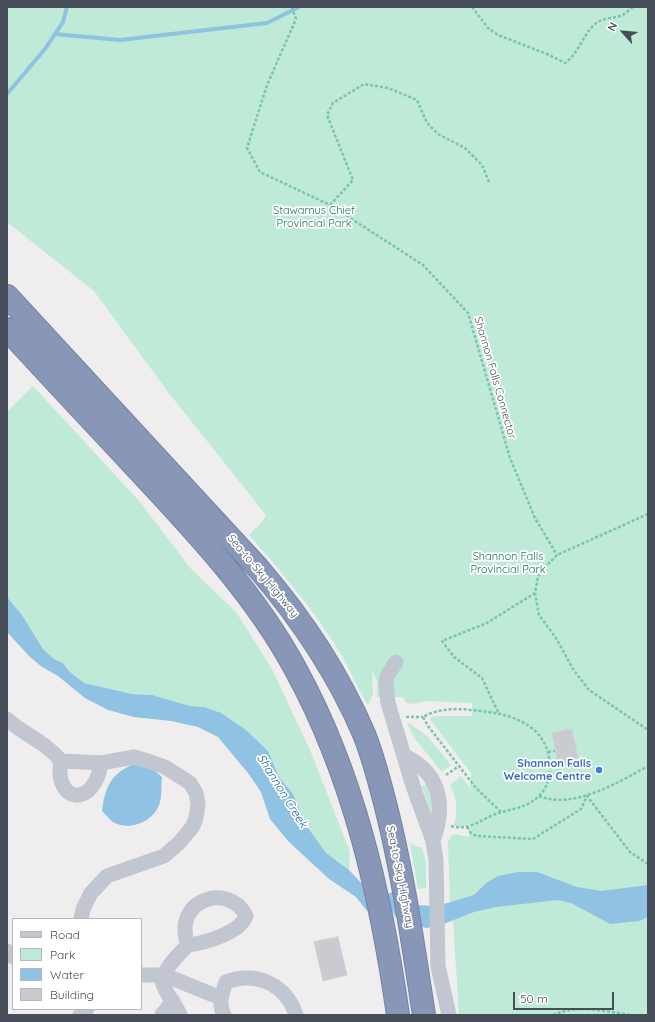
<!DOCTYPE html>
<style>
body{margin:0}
#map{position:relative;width:655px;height:1022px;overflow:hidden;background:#efeded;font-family:Quicksand,sans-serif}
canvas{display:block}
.frame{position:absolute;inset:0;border:8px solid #474d58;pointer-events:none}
.legend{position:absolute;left:12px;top:918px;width:130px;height:92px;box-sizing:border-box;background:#fff;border:1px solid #b5b8bc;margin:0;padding:5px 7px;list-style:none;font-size:12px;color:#474d58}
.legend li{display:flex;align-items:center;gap:8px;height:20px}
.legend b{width:20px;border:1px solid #b5b8bc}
.north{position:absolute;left:603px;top:12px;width:40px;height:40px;-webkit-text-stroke:3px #fff;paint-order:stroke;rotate:297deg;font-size:11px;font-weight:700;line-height:16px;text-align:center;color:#474d58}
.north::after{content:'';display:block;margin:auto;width:14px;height:18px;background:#474d58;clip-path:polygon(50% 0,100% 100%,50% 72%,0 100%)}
.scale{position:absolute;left:513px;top:992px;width:101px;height:18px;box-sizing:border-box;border:2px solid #474d58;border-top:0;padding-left:5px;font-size:12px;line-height:14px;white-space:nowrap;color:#474d58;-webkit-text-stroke:3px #fff;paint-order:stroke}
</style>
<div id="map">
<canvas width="655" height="1022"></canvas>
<div class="frame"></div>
<ul class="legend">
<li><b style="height:5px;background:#c1c6d1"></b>Road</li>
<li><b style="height:11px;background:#beead7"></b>Park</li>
<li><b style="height:11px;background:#8fc2e3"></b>Water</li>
<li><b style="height:11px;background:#cacbd1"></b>Building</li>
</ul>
<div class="north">N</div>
<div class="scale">50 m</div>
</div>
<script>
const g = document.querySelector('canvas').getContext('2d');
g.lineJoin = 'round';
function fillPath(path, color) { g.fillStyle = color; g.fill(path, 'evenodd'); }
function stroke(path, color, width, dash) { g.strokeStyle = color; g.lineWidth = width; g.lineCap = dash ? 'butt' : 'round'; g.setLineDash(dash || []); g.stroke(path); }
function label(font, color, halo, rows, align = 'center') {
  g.font = font + ' Quicksand,sans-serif'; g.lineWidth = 3.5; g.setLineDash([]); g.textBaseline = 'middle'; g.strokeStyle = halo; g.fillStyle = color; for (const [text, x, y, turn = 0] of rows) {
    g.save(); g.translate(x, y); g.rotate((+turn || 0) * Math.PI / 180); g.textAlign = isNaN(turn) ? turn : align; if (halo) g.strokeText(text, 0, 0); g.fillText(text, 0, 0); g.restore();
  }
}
fillPath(new Path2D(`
 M7 7H648V1015H459L453 920 468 914V897L450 902 448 842 451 836 455 834 469 837 470 824 460 827 454 825C458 811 457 799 450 785L461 776 470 788 471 773 430 719 433 716H472V703L426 701 414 704 407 703 403 697H377V681L372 671 373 693 368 705C357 688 350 669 339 651 313 609 282 572 249 535L261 523 266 515 168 392 94 291 7 222Z
 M33 386 140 502 191 569 236 612 272 669 310 750 350 852 349 870 326 853 306 825 293 794 279 777 268 751 246 730 204 707 190 706 152 695 132 694 84 683 69 671 63 663 54 659 43 649 22 615 7 597V412Z
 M407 722 427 736 451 765 442 772 415 739Z
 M427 784 435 811 433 820 422 786Z
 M410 843 418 847H422L426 863V888L418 889Z`), '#beead7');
fillPath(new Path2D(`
 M7 597 22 615 43 649 54 659 63 663 69 671 84 683 132 694 152 695 190 706 204 707 221 713 246 730 268 751 279 777 293 794 306 825 326 853 349 870 366 888 385 896 392 892 415 905 437 906 474 895 486 883 498 876 518 872H537L577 887 601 891 648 885V917L639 921 610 924 571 903 558 900 496 907 474 912 441 925 426 928 397 919 389 907 385 906 367 911 356 897 329 879 288 841 270 819 261 792 248 773 218 737 198 727 171 721 134 717 108 710 85 698 58 676 42 667 29 656 7 632Z
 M132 765C144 765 153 768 162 777 161 785 162 794 160 802 155 821 130 832 113 822 109 819 105 814 102 811 105 789 110 774 132 765Z`), '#8fc2e3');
stroke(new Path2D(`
 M55 34 120 40 267 23 299 7
 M7 94 45 49 63 22 67 7`), '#8fc2e3', 4);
const building = new Path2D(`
 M572 729 579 763 559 767 552 733Z
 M338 937 347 975 323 981 314 942Z`);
fillPath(building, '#cacbd1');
stroke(building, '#d1d2d8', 1);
const highway = new Path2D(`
 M7 296 258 568C301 618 338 673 364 734 373 756 379 780 385 803 403 873 413 944 424 1015
 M7 329C52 378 98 427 143 475 199 535 257 597 296 670 354 776 381 896 398 1015`);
stroke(highway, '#7482a3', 24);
stroke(new Path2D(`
 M292 7 296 19 267 85 247 148 260 172 330 205 423 265 468 313 510 458 535 518 557 555
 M472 7 488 28 498 35 547 54 565 63C578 54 582 37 593 26 602 17 612 19 623 15 626 13 630 9 633 7
 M330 205 353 180 327 115 333 103 364 84 388 88 417 100 427 123 438 134 465 148 482 165 489 182
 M648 514 557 555 543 569 538 577 535 593 539 615 556 638 573 669 589 690 648 730
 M498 712 482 678 454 657 442 641 487 623 535 593
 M406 717H423
 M548 752 555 751
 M446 775 459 766
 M539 796C573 810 619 782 648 766
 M451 826C470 832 485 816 502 812 516 808 527 807 538 797 557 780 552 744 533 729 514 714 493 712 470 710 455 708 436 709 423 717L428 726 476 788 501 812
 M467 827 471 833 476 836 533 839 581 809 587 796 630 852 648 864
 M553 1015C578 1004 604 1011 631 1015`), '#79c5ae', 2.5, [3, 2]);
stroke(new Path2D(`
 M396 662 387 676 386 684 388 703 413 786 433 841 436 860 438 966 449 1015
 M7 719C24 735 46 742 61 761L101 763 134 757 148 761 165 767 190 783 196 793 198 804 196 818 193 826 179 843 164 856 107 876 91 893 83 909 81 919
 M405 756C441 774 446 805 433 841
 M61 761C53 802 94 810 101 763
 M7 951 13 957
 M141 975H164L221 998
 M80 1015 87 1009
 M162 1015 173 1001
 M180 1015C176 1005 166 994 163 984 160 972 180 953 188 945 171 900 229 881 246 916 240 933 205 943 188 945
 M224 1015C218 1004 222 994 226 982 256 971 286 984 296 1015`), '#c1c6d1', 15);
stroke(highway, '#8897b8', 22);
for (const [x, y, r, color] of [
 [599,770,4,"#3f7fe0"]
]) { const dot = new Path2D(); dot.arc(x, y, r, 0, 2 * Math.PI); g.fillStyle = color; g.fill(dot); stroke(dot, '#fff', 1.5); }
label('11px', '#1e7358', '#fff', [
 ["Stawamus Chief",314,211],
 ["Provincial Park",314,224],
 ["Shannon Falls",508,557],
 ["Provincial Park",508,570]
]);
label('11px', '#474d58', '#fff', [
 ["Shannon Falls Connector",495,378,74],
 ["Sea-to-Sky Highway",263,576,50],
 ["Sea-to-Sky Highway",400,877,79]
]);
label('bold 11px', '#366cbe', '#fff', [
 ["Shannon Falls",591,764],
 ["Welcome Centre",591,777]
], 'right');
label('italic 12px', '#18669a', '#fff', [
 ["Shannon Creek",282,791,58]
]);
</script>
